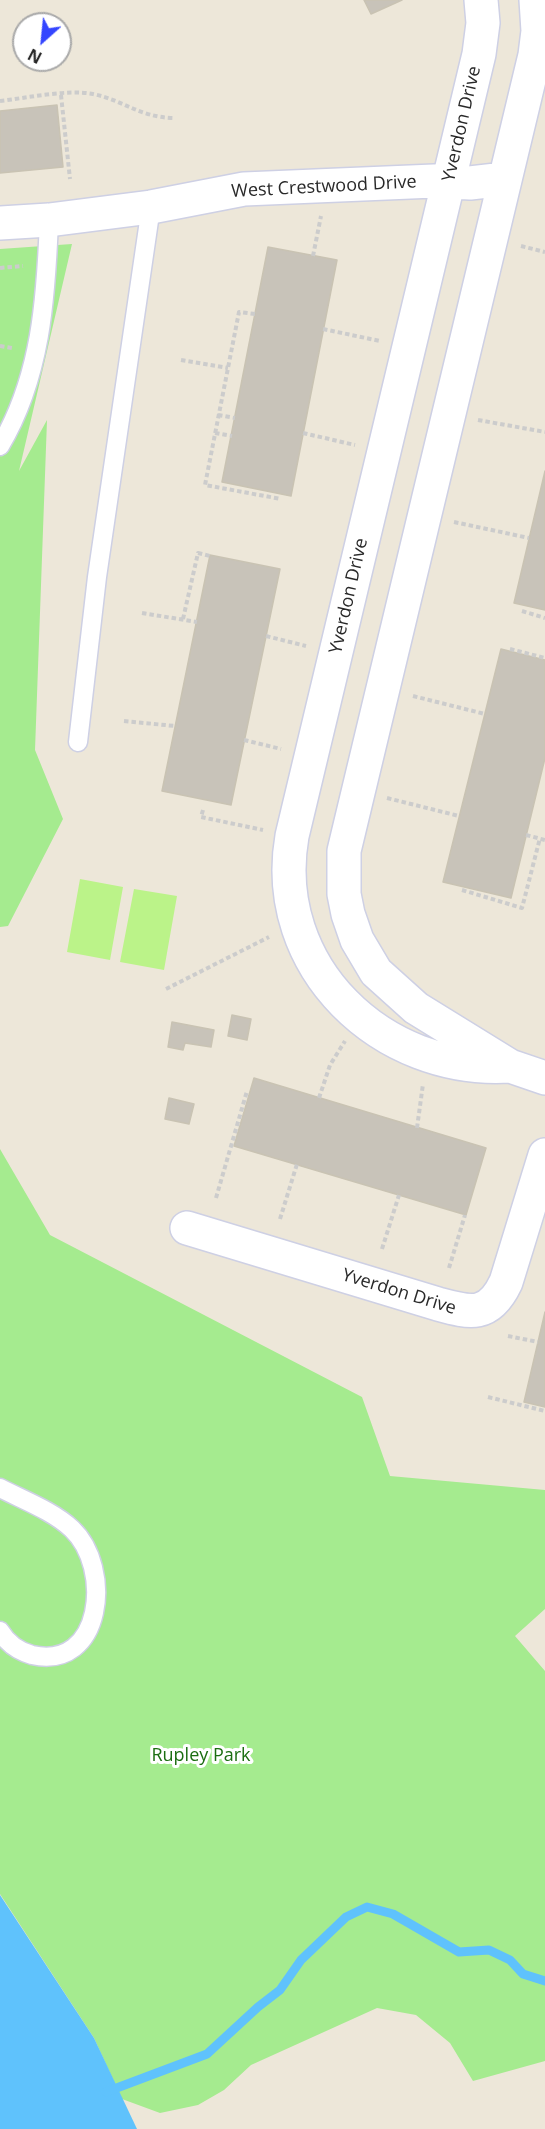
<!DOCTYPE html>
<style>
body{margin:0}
#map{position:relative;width:545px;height:2129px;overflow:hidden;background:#ede7d9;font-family:"Open Sans",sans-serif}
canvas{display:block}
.north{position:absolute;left:12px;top:12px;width:60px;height:60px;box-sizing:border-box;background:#fff;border:2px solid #a9a9a9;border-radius:50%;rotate:207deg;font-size:16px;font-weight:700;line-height:24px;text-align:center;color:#292929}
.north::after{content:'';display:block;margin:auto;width:21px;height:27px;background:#3445ff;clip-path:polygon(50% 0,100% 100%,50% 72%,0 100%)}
</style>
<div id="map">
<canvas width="545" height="2129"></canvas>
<div class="north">N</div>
</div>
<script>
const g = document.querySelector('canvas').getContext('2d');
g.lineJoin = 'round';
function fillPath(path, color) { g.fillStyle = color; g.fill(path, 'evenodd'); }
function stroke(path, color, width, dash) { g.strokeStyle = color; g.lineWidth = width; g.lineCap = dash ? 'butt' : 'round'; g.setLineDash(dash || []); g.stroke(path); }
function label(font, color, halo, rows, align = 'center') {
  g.font = font + ' "Open Sans",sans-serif'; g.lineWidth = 6; g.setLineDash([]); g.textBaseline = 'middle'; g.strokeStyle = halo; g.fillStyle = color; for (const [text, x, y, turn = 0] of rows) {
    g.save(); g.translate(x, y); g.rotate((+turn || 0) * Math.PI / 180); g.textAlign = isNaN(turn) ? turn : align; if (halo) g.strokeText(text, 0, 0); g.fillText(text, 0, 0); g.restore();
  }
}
fillPath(new Path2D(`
 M72 244 19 471 47 420 35 750 63 819 8 926 0 927V249Z
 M0 1149 50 1235 362 1397 390 1476 545 1490V1609L515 1636 545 1671V2061L473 2081 450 2043 416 2015 377 2008 251 2065 224 2090 198 2105 160 2113 122 2099 94 2038 0 1894Z`), '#a5eb8f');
fillPath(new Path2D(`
 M80 879 123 887 110 960 67 952Z
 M134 889 177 896 164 970 120 962Z`), '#bbf389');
fillPath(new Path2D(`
 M0 1895 94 2038 137 2129H0Z`), '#5fc2fc');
stroke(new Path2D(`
 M106 2092 207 2054 258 2007 280 1990 301 1960 346 1917 367 1907 393 1914 459 1952 489 1950 510 1960 523 1974 545 1981`), '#5fc2fc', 9);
const building = new Path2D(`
 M364 0H402L371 14Z
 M57 105 63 167 0 173V111Z
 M268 247 337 260 291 496 222 482Z
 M545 471V610L514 603Z
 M210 555 280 569 231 805 162 791Z
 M501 649 545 660V758L511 898 443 882Z
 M232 1015 251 1019 247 1040 228 1036Z
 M172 1022 214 1030 211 1047 185 1043 183 1050 168 1047Z
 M254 1078 486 1148 466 1215 234 1146Z
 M169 1098 194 1104 189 1124 165 1119Z
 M545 1312V1407L524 1402Z`);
fillPath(building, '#c8c3b9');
stroke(building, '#c9c3b3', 1.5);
const lane = new Path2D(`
 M0 446C41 377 46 299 49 220
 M78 742 97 577 151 207
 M0 1488C23 1500 53 1511 72 1529 113 1568 103 1671 32 1655 18 1651 7 1643 0 1631`);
const street = new Path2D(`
 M481 0 483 23 479 54 292 836C269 967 382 1074 510 1066
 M536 0 538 31 535 55 344 851V894L348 914 357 940 376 972 416 1008 510 1066 545 1078
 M0 223 49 220 151 207 244 189 434 181 470 183 505 179
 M187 1228 438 1304C471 1313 489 1318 506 1282L545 1155`);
stroke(lane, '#ced0e4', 21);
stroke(street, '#ced0e4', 36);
stroke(new Path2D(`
 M61 95 70 179
 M0 101C27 98 67 89 93 94 123 100 139 117 173 118
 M521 246 545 252
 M313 256 321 216
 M0 268 23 266
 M255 314 239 312 205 485 281 499
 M323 329 380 341
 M0 346 12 348
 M181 360 228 368
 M218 415 235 418
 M478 420 545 432
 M215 433 232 436
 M303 433 355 445
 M454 522 529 538
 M522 611 545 618
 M142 613 197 622
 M183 619 198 553 210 556
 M266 636 306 646
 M510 649 545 658
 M413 696 485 714
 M124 721 175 726
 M244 740 281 749
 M387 798 459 816
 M203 810 201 817 263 830
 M526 835 545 840
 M462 890 522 908 540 838
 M166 989 269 937
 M319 1098 330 1065 345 1041
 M417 1128 423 1084
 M216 1198 247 1091
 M280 1219 297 1164
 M382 1249 399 1195
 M449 1268 465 1215
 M508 1336 538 1342
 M488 1397 545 1411`), '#ccc', 4, [4.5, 3]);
stroke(lane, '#fff', 18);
stroke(street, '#fff', 33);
label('18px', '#292929', '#fff', [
 ["Yverdon Drive",462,124,-77],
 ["West Crestwood Drive",324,187,-3],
 ["Yverdon Drive",349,596,-77],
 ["Yverdon Drive",399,1292,17]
]);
label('18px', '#1b6e11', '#fff', [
 ["Rupley Park",201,1756]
]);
</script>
